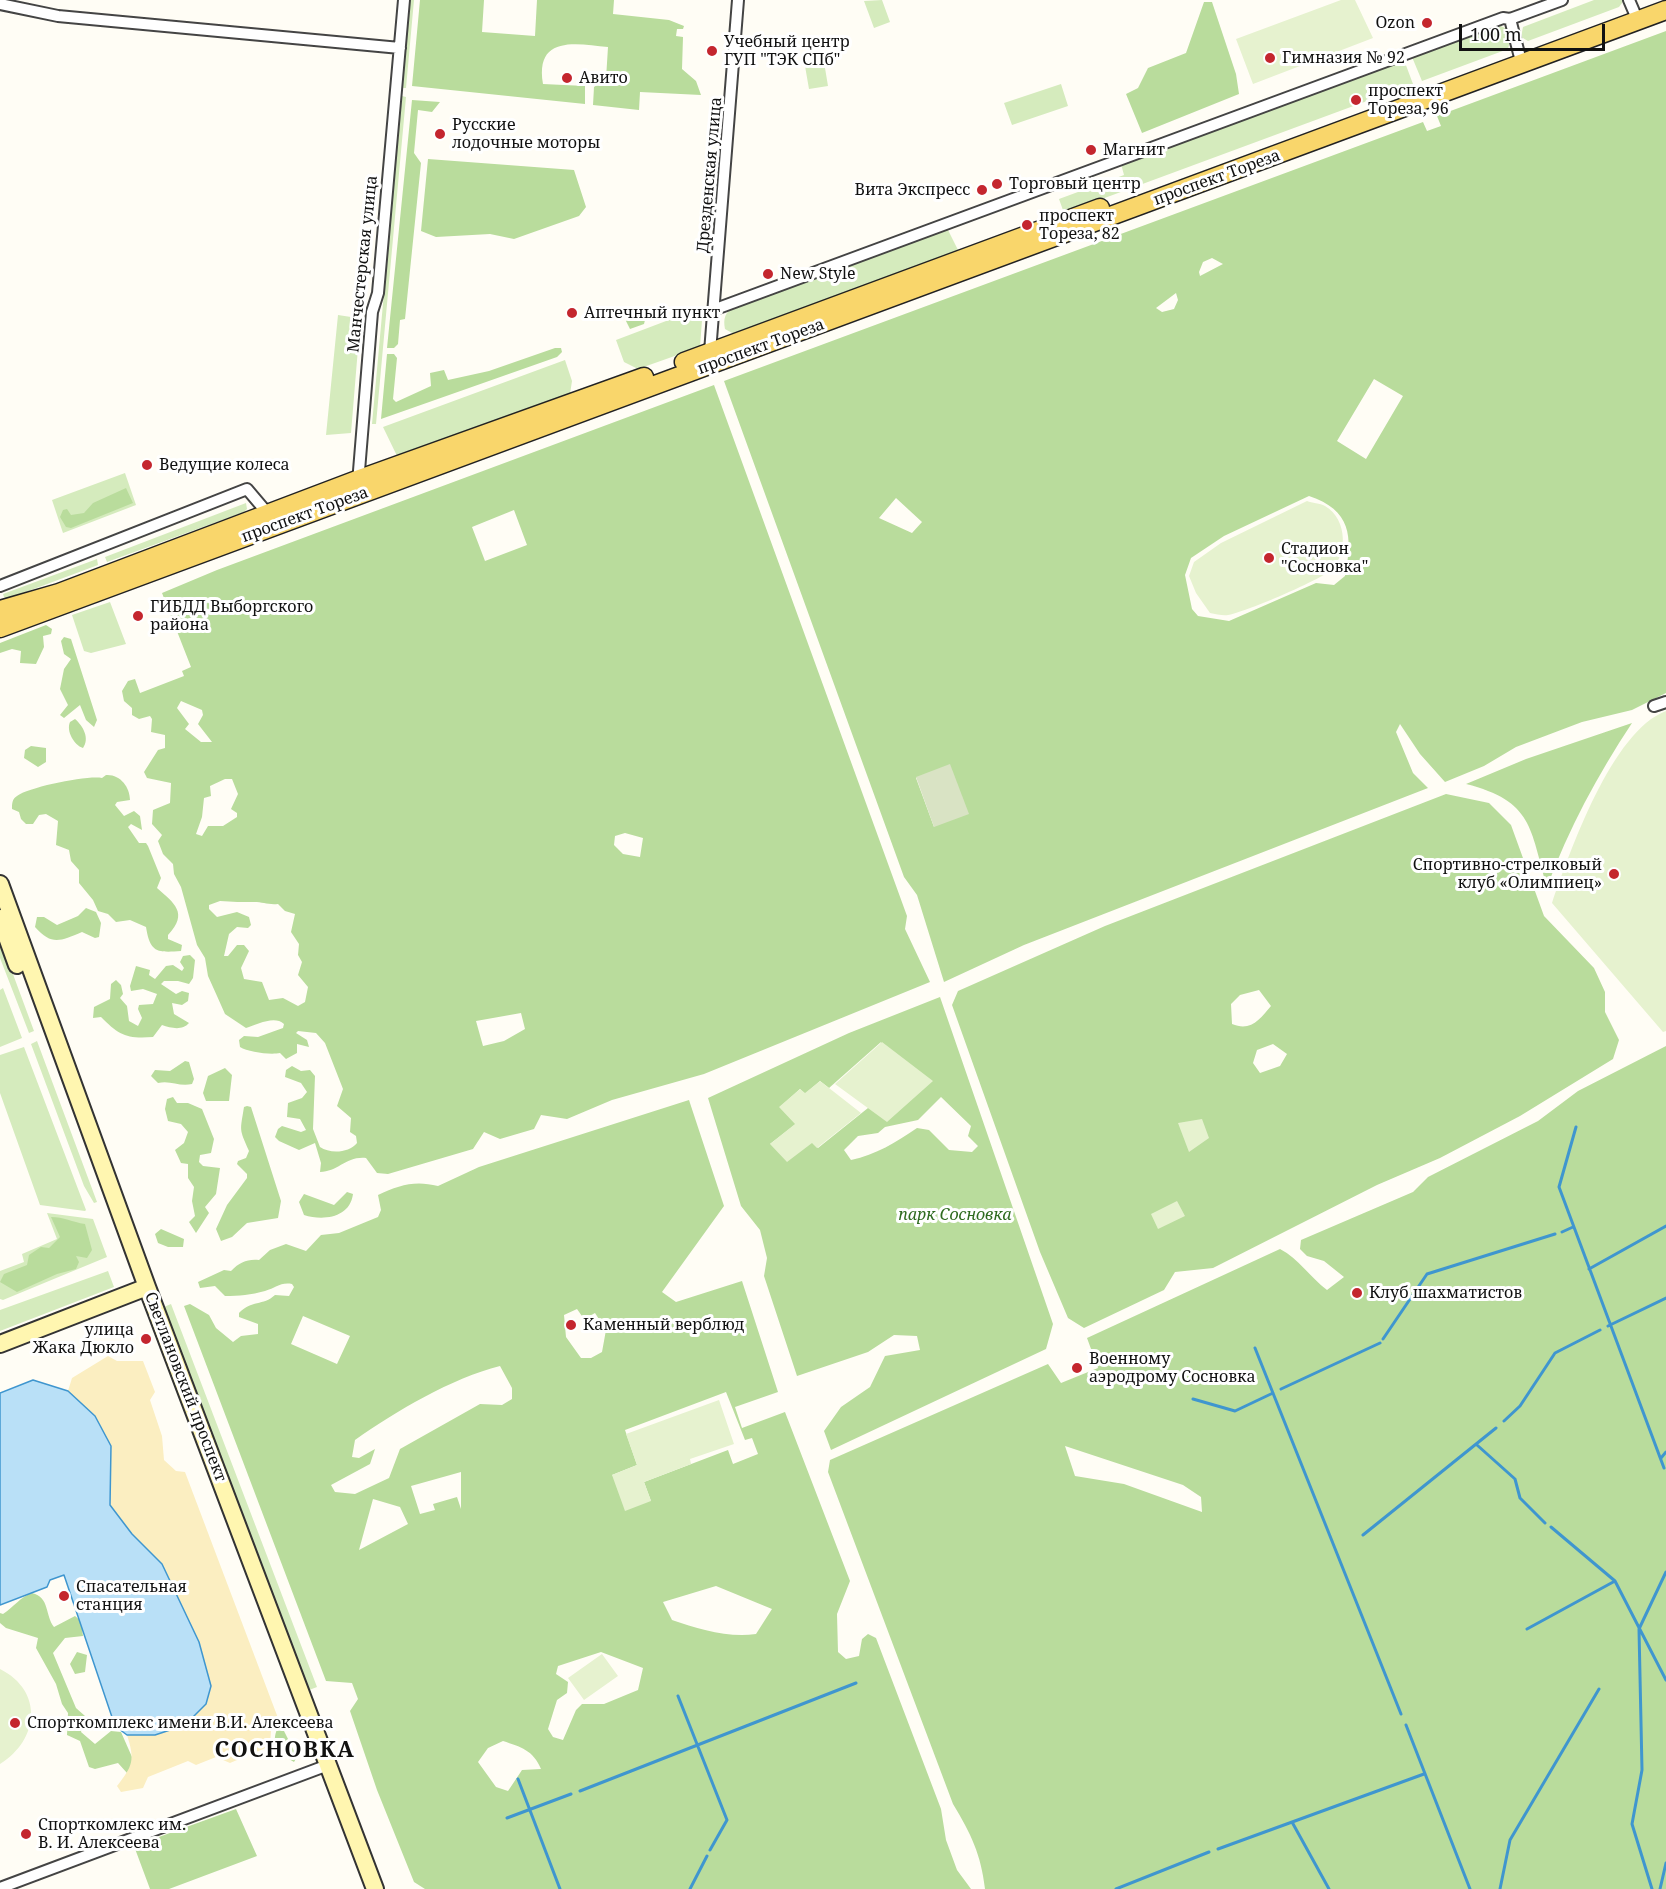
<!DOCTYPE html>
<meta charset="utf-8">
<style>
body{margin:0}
#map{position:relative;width:1666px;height:1889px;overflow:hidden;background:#fffdf5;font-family:"Noto Serif",serif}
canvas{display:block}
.scale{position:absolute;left:1459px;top:24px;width:146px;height:27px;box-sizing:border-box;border:3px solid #111;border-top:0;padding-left:8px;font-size:18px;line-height:21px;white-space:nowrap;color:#111;-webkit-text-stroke:4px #fff;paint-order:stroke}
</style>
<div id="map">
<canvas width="1666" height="1889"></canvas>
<div class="scale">100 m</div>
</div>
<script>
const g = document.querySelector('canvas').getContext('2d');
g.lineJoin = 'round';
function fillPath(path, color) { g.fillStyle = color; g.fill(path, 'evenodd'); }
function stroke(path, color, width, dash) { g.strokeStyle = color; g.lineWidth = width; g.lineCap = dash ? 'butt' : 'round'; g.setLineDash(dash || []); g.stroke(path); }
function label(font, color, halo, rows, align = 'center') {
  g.font = font + ' "Noto Serif",serif'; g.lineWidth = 6; g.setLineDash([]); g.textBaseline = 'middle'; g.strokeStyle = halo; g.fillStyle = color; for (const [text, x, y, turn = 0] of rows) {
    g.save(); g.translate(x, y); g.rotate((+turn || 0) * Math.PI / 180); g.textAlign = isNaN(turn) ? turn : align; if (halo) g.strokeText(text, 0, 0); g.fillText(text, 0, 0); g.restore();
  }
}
fillPath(new Path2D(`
 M410 0H414L406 88H402Z
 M882 0 890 22 874 28 864 1Z
 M1594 0H1622V3L1619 7 1528 41 1521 37 1523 27Z
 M1501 26 1507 29 1510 41 1508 49 1422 81 1412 57Z
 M1404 60 1413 84 1064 213 1059 199 1124 175 1121 164Z
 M824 62 828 86 809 89 805 66Z
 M1061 84 1068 106 1012 125 1004 103Z
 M402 96 406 97 376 424H372Z
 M947 228 959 252 734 334 725 329C723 318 725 313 734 306Z
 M703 307 700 347 638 369 624 362 616 340Z
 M338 315 351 317 360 324 351 433 326 435Z
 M565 360 572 381 570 394 398 458 383 427Z
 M125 473 136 505 63 533 52 500Z
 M246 503 247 509 244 512 107 562 105 557Z
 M97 559 98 565 7 599 4 597 3 594Z
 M110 602 126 644 91 653 84 651 72 615Z
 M0 939 34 1031 29 1033 0 958Z
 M3 988 22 1038 0 1047V990Z
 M37 1041 97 1202 94 1203 84 1186 31 1044Z
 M24 1047 86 1210 85 1211 40 1205 0 1093V1055Z
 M47 1213 93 1219 107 1257 3 1300 0 1299V1271L24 1262 22 1254 57 1239Z
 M108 1271 114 1287 0 1331V1310Z
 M171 1304 317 1687 304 1692 159 1309Z`), '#d5ebbd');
fillPath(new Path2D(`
 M420 0H484L482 32 535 36 537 0H614L613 14 669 20 684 26 683 29H677L676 36 683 37 682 69 696 81 701 95 640 92 639 110 593 105 594 87 606 79 608 47C574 43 535 36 543 84L585 86V104L412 86Z
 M1204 2H1212L1236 74 1239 94 1142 133 1126 94 1138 88 1148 68 1186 53Z
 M1666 31V693L1632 710 1582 722 1516 747 1484 766 1445 782 1420 754 1400 724 1396 732 1413 773 1428 788 1024 945 944 982 917 895 904 877 724 381 1423 122 1427 131 1441 126 1437 116ZM1212 258 1223 264 1200 276 1199 272 1203 262ZM1176 293 1178 300 1174 309 1162 312 1156 308ZM1374 379 1403 396 1366 459 1337 441ZM1309 496C1351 510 1353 536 1345 576L1334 585 1316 583 1229 621 1198 616 1192 609 1185 575 1191 558 1224 536ZM896 498 922 522 912 533 879 518ZM950 765 934 827 916 778Z
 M412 100 440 102 432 112 418 110 414 153 421 163 405 319 400 320 398 344 394 348H387Z
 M428 159 574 170 586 207 579 216 514 239 490 234 436 237 421 231Z
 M635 311H641L646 316 644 324 630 329 626 321Z
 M555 348H561L562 352 557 357 381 419 387 354H394L397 358 393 399 396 402 431 386 430 373 444 370 448 380 489 371Z
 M714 385 907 916 905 929 930 982 704 1074 612 1100 567 1119 541 1115 534 1129 500 1139 484 1132 473 1149 388 1174 377 1173 366 1158C346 1156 338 1172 320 1172L321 1163 315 1143 299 1150 279 1141 275 1137 278 1129 282 1126 301 1132 306 1130 300 1119 287 1117 288 1103 302 1098 307 1092 301 1083 285 1077 286 1070 292 1066 301 1071 310 1070 315 1076 313 1129 320 1147C330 1154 349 1153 357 1143L356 1136 350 1132 351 1118 337 1106 343 1089 325 1043 316 1033 298 1031 296 1033 307 1040 309 1047 297 1044V1053L286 1059 280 1053C270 1055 248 1052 240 1047L239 1040 244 1036 258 1037 283 1028 284 1024C274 1015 257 1025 246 1028L225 1014 217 996 208 976 205 958 197 945 181 887 174 874 173 864 163 854 158 841 162 835 152 824 153 810 170 803 171 783 147 778 144 772 158 750 165 748V735L151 732 152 719 150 716 139 719 132 715V708L124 701 122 691 128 681 135 679 140 693 184 676 182 671 191 667 162 593 217 570ZM514 510 527 545 485 561 472 527ZM181 701 202 710 203 715 198 724 212 742H201L185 729 189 724 177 708ZM225 779H232L238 794 231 809 237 813V817L223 826H208L202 836 196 834 202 817 204 798 211 796 210 786ZM625 833 643 838 640 857 623 854 614 845 615 836ZM220 901C232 902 243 902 254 902 263 902 268 905 278 904L285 911 295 914 291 932 299 944 298 955 302 962 298 975 308 987 305 1002 298 1006 283 998 269 1000 262 982 244 979 241 968 249 951 244 945H237L228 956H224L229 934 237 927 248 928 251 925 249 917 237 912 217 917 209 909V905ZM521 1013 525 1029 504 1041 483 1046 476 1021Z
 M126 488 133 503 71 528 66 527 60 517 63 510 67 509 71 515 84 513 93 503Z
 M46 625 52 629 51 634 43 636 44 647 36 664 20 663 21 651 12 649 0 653V643Z
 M64 637 71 639 97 720 94 727 86 720 80 705 64 718 60 715 68 705 60 689 64 669 71 659 64 654 61 641Z
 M75 719C83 726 90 738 83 748 74 745 66 731 70 722Z
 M1632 723C1597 776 1569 828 1547 887 1530 828 1533 801 1466 784L1526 759Z
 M31 746 46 748V762L38 767 24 758 25 750Z
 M106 775C120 774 130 787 130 800L117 802 115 805 124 816 134 811 140 816 142 830 131 824 128 827 139 843H146L148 846 161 878 157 888C174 903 189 913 168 935V939L182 945 181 951C156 953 150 952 146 927L130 920 116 922 108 914 98 911 93 900 79 883V870L71 861 69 850 56 845 58 821 46 814 39 815 33 824H26L21 819 19 812 12 809C12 804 12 799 17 796 29 787 88 775 102 778Z
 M1446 794 1489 803 1511 825 1544 916 1594 968 1605 992V1012L1619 1040 1613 1059 1520 1116 1440 1158 1377 1185 1213 1268 1175 1272 1164 1290 1084 1328 1068 1318 1040 1252 952 1005 958 991 1105 926ZM1259 990 1271 1006C1260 1019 1251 1032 1232 1024L1231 1004 1240 995ZM1273 1044 1287 1054 1280 1066 1260 1073 1253 1063 1257 1050Z
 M86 908 96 912 101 923 99 937 95 938 82 932C60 941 52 946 35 927L37 917H44L57 925 78 916Z
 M190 955 195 960 193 978 189 984 178 981H164L161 984 176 994 182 991 189 993 188 1001 182 1005 172 1003 174 1014 189 1023C182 1031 171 1028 162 1025L153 1037C126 1039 119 1035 101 1017L93 1018 94 1007 110 999 111 984 116 980 121 985 123 994 120 998 127 1006 129 1021 138 1026 142 1018 138 1009 139 1005 153 1004 157 994 143 989 131 991 130 986 136 966 150 970 149 975 155 979 166 966 173 965 182 971 184 968 180 962 183 956Z
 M940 997 1053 1324 1046 1349 831 1450 824 1431 841 1407 870 1387 885 1356 920 1350 917 1336 894 1335 868 1352 797 1376 764 1276 767 1258 760 1230 741 1206 708 1098 849 1033ZM881 1042 868 1108 818 1148 812 1142 770 1144 796 1124 780 1107 800 1089 805 1094 820 1081 829 1088ZM941 1097 971 1126 968 1136 978 1146 972 1152 949 1150 929 1130 917 1128C896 1142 876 1155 851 1160L844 1150 858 1136 878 1133 885 1127 918 1120Z
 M1666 1046V1889H985C981 1854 971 1834 953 1804L828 1472 830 1460 1048 1364 1061 1383 1098 1368 1087 1338 1280 1249C1299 1259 1310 1277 1327 1290L1344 1277 1324 1261 1307 1256 1300 1249 1301 1240 1413 1192 1428 1177 1538 1121 1578 1091ZM1065 1446 1183 1485 1201 1497 1202 1512 1124 1484 1075 1476Z
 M185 1061 189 1062 194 1079 192 1084C179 1087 171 1080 158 1083L151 1076 155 1070 170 1071Z
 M225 1068 232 1075 229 1101H206L203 1093 208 1076Z
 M173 1097 177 1103H188L202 1109 214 1139 211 1153 200 1155 199 1162 203 1166 220 1168 216 1194 205 1207 209 1213 196 1233 189 1222 195 1216 192 1201 194 1187 188 1178V1164L181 1163 175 1150 184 1143 188 1132 181 1124 168 1121 165 1109 167 1099Z
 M689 1100 724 1206 662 1292 676 1302 742 1281 778 1392 735 1407 742 1428 785 1412 850 1581 837 1614 838 1652 846 1659 859 1656 862 1639 868 1634 876 1638 941 1809 946 1840 957 1870 971 1889H425L414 1882 377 1790 350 1711 358 1699 352 1683 326 1681 184 1306 190 1304 209 1315 216 1328 233 1342 241 1336 258 1334V1324L239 1317V1313C251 1300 263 1306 275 1295L289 1296 294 1287 292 1284C280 1282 276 1288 265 1291 251 1295 239 1296 225 1296L215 1286 200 1288 198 1282 224 1270 231 1271C240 1262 247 1259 259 1260L270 1250 286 1244 306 1251 321 1235 339 1233 378 1217 381 1210 378 1195C399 1185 415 1180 438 1186L479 1167ZM577 1309 584 1319 595 1313 606 1330 602 1352 591 1358H581L566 1337 564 1315ZM303 1316 350 1336 337 1364 291 1344ZM500 1366 512 1388V1399L502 1405 480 1404 400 1449 389 1478 355 1494 335 1492 331 1485 370 1464 375 1449 359 1458 352 1457 355 1440C396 1411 452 1378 500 1366ZM726 1392 745 1440 752 1438 758 1454 733 1464 728 1450 644 1482 651 1501 612 1475 637 1465 625 1430ZM461 1472V1509L457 1497 433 1504 435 1510 420 1514 411 1486ZM373 1499 400 1507 408 1524 359 1550ZM716 1586 772 1609 756 1634C728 1638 698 1629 672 1620L663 1602ZM601 1652 643 1668 638 1690 604 1704H582L576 1710 563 1740 553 1737 548 1729 557 1700 567 1693 568 1682 556 1674 558 1666ZM503 1741C521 1747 533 1750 541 1769L522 1770 508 1791 496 1787 478 1762 488 1748Z
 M247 1106 251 1107 281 1201 278 1218 247 1223 232 1237 221 1241 216 1229 227 1205 247 1178V1174L237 1164 238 1161 246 1158 249 1151C239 1128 240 1132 244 1107Z
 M347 1192 353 1194C350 1218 323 1221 304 1215L299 1202 304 1194 334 1205Z
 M51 1217C64 1217 72 1222 85 1224L92 1250 87 1258 76 1256 79 1262 76 1269 57 1274 17 1292 0 1282 4 1274 27 1265 29 1255 41 1247 49 1248 60 1237Z
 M161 1229 184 1239 183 1247H168L158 1243 155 1234Z
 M32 1593C50 1597 45 1616 54 1627L75 1616 81 1621 83 1636 65 1638 53 1653 76 1708 85 1716 81 1732 95 1744 111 1731 121 1732 132 1757 133 1769 127 1773 118 1763 95 1769 89 1767 80 1741 67 1735 68 1713 62 1704 56 1684 36 1648 38 1638 6 1628 0 1623V1613L3 1614C14 1607 20 1597 32 1593Z
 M77 1652 87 1655 85 1672 75 1674 70 1664Z
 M278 1727 283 1729 297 1757 294 1762C278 1753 270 1744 278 1727Z
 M236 1809 257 1856 169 1889H150L134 1846Z`), '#b9dc9c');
fillPath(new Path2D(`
 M108 1356 117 1361H143L155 1392 150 1400 162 1436 164 1460 176 1471 185 1472 278 1718 271 1730 270 1746 230 1763 216 1757 196 1765 188 1761 148 1777 143 1788 121 1792 117 1786C133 1766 135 1760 127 1735H155L162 1564 132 1534 110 1505 111 1446 95 1416 68 1391 72 1378Z`), '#fbeec1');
fillPath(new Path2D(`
 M950 764 969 814 934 827 916 777Z`), '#d9e3c4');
fillPath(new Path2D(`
 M1341 0H1355L1373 38 1253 84 1236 39Z
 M1307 501C1312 503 1320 503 1325 506 1348 519 1349 558 1327 573 1312 583 1246 612 1228 615 1223 616 1216 614 1210 613L1196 593 1189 576 1194 562 1221 543Z
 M1666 711V1031L1663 1032 1552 903C1570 851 1612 731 1666 711Z
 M882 1042 933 1081 887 1122 835 1084Z
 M820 1081 861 1113 817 1148 812 1143 787 1162 770 1144 795 1124 779 1107 800 1089 805 1093Z
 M1202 1119 1209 1138 1189 1152 1178 1123Z
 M1177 1201 1185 1216 1158 1229 1151 1214Z
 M719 1400 734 1444 690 1459 691 1464 644 1482 651 1501 625 1511 612 1475 637 1465 626 1434Z
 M602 1654 618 1676 584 1700 568 1678Z
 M0 1669C44 1691 39 1740 0 1764Z`), '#e6f2cf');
const water = new Path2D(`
 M33 1380 68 1391 95 1416 111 1446 110 1505 132 1534 162 1564 199 1642 211 1686 206 1704 185 1725 155 1735H127L115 1726 64 1575 50 1580 47 1587 0 1605V1393Z`);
fillPath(water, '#b9e0f7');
stroke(water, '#3f96cf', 1.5);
stroke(new Path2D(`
 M1576 1127 1559 1187 1664 1468
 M1562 1232 1573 1227
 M1589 1269 1666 1226
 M1608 1326 1666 1298
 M1383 1339 1427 1274 1555 1234
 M1255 1348 1401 1714
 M1281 1389 1380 1343
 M1193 1399 1235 1411 1273 1393
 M1504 1421 1520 1406 1555 1353 1600 1330
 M1477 1445 1515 1479 1520 1498 1545 1523
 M1661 1458 1666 1452
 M1551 1527 1615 1581 1666 1680
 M1363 1535 1496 1428
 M1527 1629 1615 1581
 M678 1696 727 1820 710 1850
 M1406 1725 1470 1889
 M518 1779 560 1889
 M580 1791 856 1683
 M507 1818 571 1794
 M1292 1822 1329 1889
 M1218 1849 1424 1774
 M690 1889 707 1856
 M1116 1889 1209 1852
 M1500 1889 1510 1840 1599 1689
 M1652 1889 1632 1824 1642 1770 1639 1629 1666 1572
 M1660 1889 1666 1863`), '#3f96cf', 3);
const street = new Path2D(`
 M1629 0 1638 21
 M0 4 58 16 400 48
 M1510 19 1522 65
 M713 310 1503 18 1510 19 1562 0
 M710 352 738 0
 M358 483 372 312 378 293 404 0
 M0 586 247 489 269 515
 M1654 706 1666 702
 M0 1888 328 1765`);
const secondary = new Path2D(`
 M0 884 147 1287 375 1889
 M0 918 17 965
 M0 1344 147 1287`);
const primary = new Path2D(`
 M684 362 1100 208
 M0 610 59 593 357 480 644 377
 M0 628 1666 10`);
stroke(street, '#444', 14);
stroke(secondary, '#333', 20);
stroke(primary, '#222', 21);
stroke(street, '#fff', 10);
stroke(secondary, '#fff6b0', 16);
stroke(primary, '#f9d66b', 18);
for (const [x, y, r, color] of [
 [1427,23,6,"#c4262e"],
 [712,51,6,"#c4262e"],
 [1270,58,6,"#c4262e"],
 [567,78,6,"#c4262e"],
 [1356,100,6,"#c4262e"],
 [440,134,6,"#c4262e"],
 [1091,150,6,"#c4262e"],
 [997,184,6,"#c4262e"],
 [982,190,6,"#c4262e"],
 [1027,225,6,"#c4262e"],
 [768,274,6,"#c4262e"],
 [572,313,6,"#c4262e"],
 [147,465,6,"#c4262e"],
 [1269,558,6,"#c4262e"],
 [138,616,6,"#c4262e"],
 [1614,874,6,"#c4262e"],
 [1357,1293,6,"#c4262e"],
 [571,1325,6,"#c4262e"],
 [146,1339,6,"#c4262e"],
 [1077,1368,6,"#c4262e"],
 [64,1596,6,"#c4262e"],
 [15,1723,6,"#c4262e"],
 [26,1834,6,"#c4262e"]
]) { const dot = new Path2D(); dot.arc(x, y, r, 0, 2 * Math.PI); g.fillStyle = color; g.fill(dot); stroke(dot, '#fff', 2); }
label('16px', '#111', '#fff', [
 ["Ozon",1415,23,"right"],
 ["Учебный центр",724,42],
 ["ГУП \"ТЭК СПб\"",724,60],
 ["Гимназия № 92",1282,58],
 ["Авито",579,78],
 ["проспект",1368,91],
 ["Тореза, 96",1368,109],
 ["Русские",452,125],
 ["лодочные моторы",452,143],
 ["Магнит",1103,150],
 ["Торговый центр",1009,184],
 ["Вита Экспресс",970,190,"right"],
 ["проспект",1039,216],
 ["Тореза, 82",1039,234],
 ["New Style",780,274],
 ["Аптечный пункт",584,313],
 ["Ведущие колеса",159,465],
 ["Стадион",1281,549],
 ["\"Сосновка\"",1281,567],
 ["ГИБДД Выборгского",150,607],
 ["района",150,625],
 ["Спортивно-стрелковый",1602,865,"right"],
 ["клуб «Олимпиец»",1602,883,"right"],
 ["Клуб шахматистов",1369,1293],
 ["Каменный верблюд",583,1325],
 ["улица",134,1330,"right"],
 ["Жака Дюкло",134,1348,"right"],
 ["Военному",1089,1359],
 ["аэродрому Сосновка",1089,1377],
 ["Спасательная",76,1587],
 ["станция",76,1605],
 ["Спорткомплекс имени В.И. Алексеева",27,1723],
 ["Спорткомлекс им.",38,1825],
 ["В. И. Алексеева",38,1843]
], 'left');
label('16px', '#111', '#fff', [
 ["Дрезденская улица",710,175,-85],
 ["проспект Тореза",1217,178,-20],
 ["Манчестерская улица",363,264,-84],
 ["проспект Тореза",761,347,-20],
 ["проспект Тореза",305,515,-20],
 ["Светлановский проспект",185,1387,69]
]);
label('italic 16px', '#2f6b1f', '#fff', [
 ["парк Сосновка",955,1215]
]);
g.letterSpacing = '1.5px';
label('bold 22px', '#111', '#fff', [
 ["СОСНОВКА",285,1751]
]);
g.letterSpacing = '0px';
</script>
